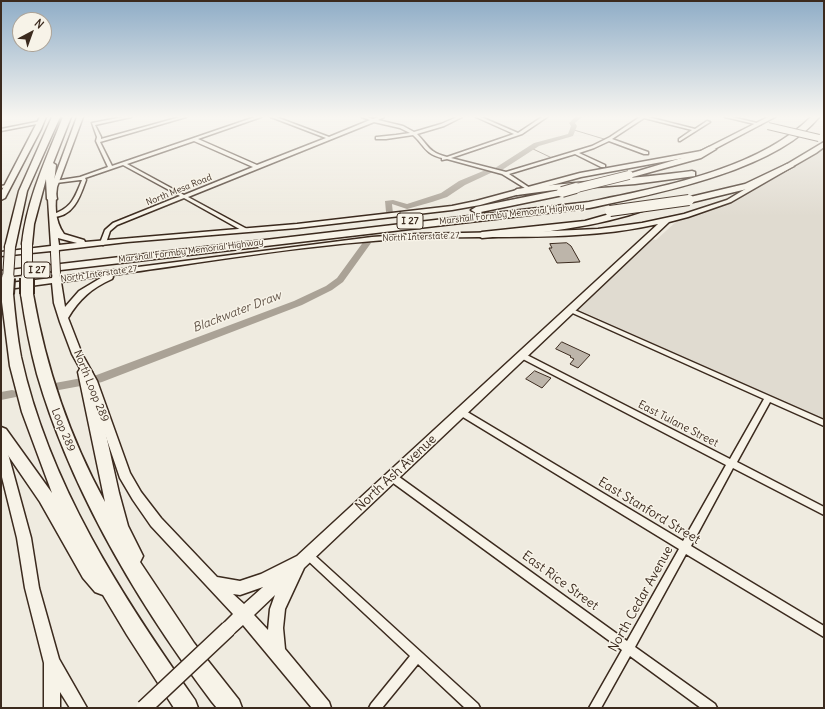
<!DOCTYPE html>
<style>
body{margin:0}
#map{position:relative;width:825px;height:709px;overflow:hidden;background:#efebe0;font-family:Delius,sans-serif}
canvas{display:block}
.frame{position:absolute;inset:0;border:2px solid #3b2a1e;pointer-events:none}
.north{position:absolute;left:12px;top:12px;width:40px;height:40px;box-sizing:border-box;background:#f7f3e8;border:1px solid #aca397;border-radius:50%;rotate:41deg;font-size:11px;font-weight:700;line-height:16px;text-align:center;color:#3b2a1e}
.north::after{content:'';display:block;margin:auto;width:14px;height:18px;background:#3b2a1e;clip-path:polygon(50% 0,100% 100%,50% 72%,0 100%)}
</style>
<div id="map">
<canvas width="825" height="709"></canvas>
<div class="frame"></div>
<div class="north">N</div>
</div>
<script>
const g = document.querySelector('canvas').getContext('2d');
g.lineJoin = 'round';
function fillPath(path, color) { g.fillStyle = color; g.fill(path, 'evenodd'); }
function stroke(path, color, width, dash) { g.strokeStyle = color; g.lineWidth = width; g.lineCap = dash ? 'butt' : 'round'; g.setLineDash(dash || []); g.stroke(path); }
function label(font, color, halo, rows, align = 'center') {
  g.font = font + ' Delius,sans-serif'; g.lineWidth = 3; g.setLineDash([]); g.textBaseline = 'middle'; g.strokeStyle = halo; g.fillStyle = color; for (const [text, x, y, turn = 0] of rows) {
    g.save(); g.translate(x, y); g.rotate((+turn || 0) * Math.PI / 180); g.textAlign = isNaN(turn) ? turn : align; if (halo) g.strokeText(text, 0, 0); g.fillText(text, 0, 0); g.restore();
  }
}
fillPath(new Path2D(`
 M824 147V420L579 310V307L651 239 656 240 678 220 735 200Z`), '#e0dbd0');
stroke(new Path2D(`
 M574 130 604 139
 M531 148 552 158`), '#7e7266', 1);
fillPath(new Path2D(`
 M575 117H582L575 123 577 126 573 136 539 146 502 170 495 168 534 143 568 134 571 126 569 123Z
 M488 169 495 171 465 185 447 197 432 202 407 209 392 204 393 214 386 212 385 201 393 200 407 204 441 193 459 181Z
 M367 240 371 243 343 282 332 290 302 305 102 382 98 383 92 379 94 376 294 301 326 286 337 278 364 241Z
 M82 378 86 379 88 382 86 385 59 390 55 389 53 386 55 383Z
 M12 390 16 391 18 394 16 397 1 400V392Z`), '#aaa296');
const building = new Path2D(`
 M567 243 571 246 580 262 557 263 549 248H552L550 244Z
 M562 342 590 355 578 368 570 364 574 359 570 357 571 356 556 349Z
 M535 371 551 378 542 388 526 379Z`);
fillPath(building, '#bdb5aa');
stroke(building, '#3b2a1e', 1);
const street = new Path2D(`
 M123 117H131L95 125 101 137V139L180 117H186L100 142 112 166 255 117H261L198 139 257 165 326 138 271 117H276L329 137 370 120 362 117H367L373 119 379 117H384L378 120 403 126 414 132 441 124 457 117H462L444 126 417 134C429 146 428 152 447 157L514 134 476 117H481L518 133 542 117H547L522 134 451 158 506 172 592 146 610 137 640 117H648L695 129 707 121 710 122 680 141H679V139L692 130 644 118 612 139 648 152V154H644L609 141 594 148 579 153 605 165V167H601L575 154 509 174 530 188V189L528 190 502 174 447 159 442 160V158C425 154 425 146 413 135L386 139H376V137H377L396 135 410 133 400 128 374 122 188 197 247 229V231H243L184 198 117 225 110 231 106 243 103 245 100 243 105 230 113 223 180 196 123 165 85 178 86 180C80 197 73 218 51 217V215C72 208 74 199 82 180H80L56 183 54 182V181L80 177 108 167 96 141 97 137 92 123ZM194 141 253 167 184 195 127 164Z
 M725 117H732L761 124 759 125Z
 M41 121H42V123L1 131V129Z
 M7 185 9 186V187L1 188V186Z
 M570 308 824 420V426L770 402 737 462 824 507V515L733 468 691 546 824 626V637L686 554 635 647 715 704 717 708H701L630 656 601 708H589L622 650 389 480 388 477 389 474 392 473 395 474 627 641 679 549 458 414 457 412 458 410H464L683 541 726 465 519 357 517 355 519 353H523L730 459 764 399 568 311 567 310Z
 M308 551 311 552 478 704 480 708H465L418 664 382 708H369L371 704 410 656 305 558 303 555 305 552Z`);
const secondary = new Path2D(`
 M40 117H46L41 129 5 198 1 200V192Z
 M77 117H83L57 187C55 204 54 220 64 234L84 240 85 242 297 224 452 206 476 201 580 173 701 151 768 117H775L705 154 581 177 480 205 452 210 297 228 127 242 59 250 58 255H52L51 251 1 256V252L51 246 48 199 51 187ZM58 238 77 243 59 245Z
 M824 142V147L816 153 731 202 688 217 669 222 304 568 285 609 283 628 285 649 329 702 331 708H312L243 625 233 634 228 637 223 634 220 629 223 624 233 614 151 526 133 500 120 478 87 381 72 354 60 322 54 303 52 283 1 290V284L52 278 53 273H59L60 277 372 237 417 234 553 231 598 229 642 223 684 214 727 200ZM658 224 297 556 261 574 240 581 217 577 161 518 141 492 130 473 97 381 82 354 68 318C79 299 92 288 112 279L113 277 112 275C213 261 315 243 417 238 497 235 579 242 658 224ZM104 276 79 291 65 307 61 282ZM263 587 244 604 233 594 240 595ZM275 595 270 609 268 630 254 615Z
 M1 445 5 447 7 450 31 538 39 588 59 659 87 708H70L60 692V708H44V663L25 588 17 538 1 473Z`);
const highway = new Path2D(`
 M52 117H60L27 191 15 247 10 250 6 249 5 247 19 191Z
 M63 117H71L53 163 56 165 54 183 57 199 52 202 47 199 46 179 34 224 32 244 31 246H23L22 244C27 199 46 159 63 117Z
 M811 117H819C775 171 655 194 589 208L1 277V271L589 202C661 187 757 170 811 117Z
 M709 147 716 149 701 158 629 178 625 175 695 154Z
 M787 164H790L794 166 751 188 689 203 684 200 686 198 745 184Z
 M692 171 695 172V176L635 184 554 190 517 195 513 192 517 189C575 182 634 179 692 171Z
 M560 190 563 191V195L476 213 471 210 476 207Z
 M645 204 650 207 648 209C594 228 539 233 482 238L477 235 482 232 585 221Z
 M7 291 13 294C15 315 17 336 21 357 49 484 121 595 195 700L198 708H174L127 635 103 595 95 592 83 578 40 502 1 445V427L6 429 52 493 22 412 10 366 1 294Z
 M27 291 33 294C46 368 69 436 105 502L78 372 80 369H90L92 372 119 493 128 526 143 556 140 562 194 643 239 700 242 708H217L212 702C139 605 71 491 37 374 30 348 25 321 21 294Z`);
stroke(street, '#3b2a1e', 3);
stroke(secondary, '#3b2a1e', 3);
stroke(highway, '#3b2a1e', 3);
fillPath(street, '#f7f3e8');
fillPath(secondary, '#f7f3e8');
fillPath(highway, '#f7f3e8');
const secondaryBridgeFar2 = new Path2D(`
 M768 126 819 138`);
const secondaryBridgeFar1 = new Path2D(`
 M55 253 56 273`);
const secondaryBridge = new Path2D(`
 M144 708 228 629`);
const highwayBridgeFar2 = new Path2D(`
 M573 189 629 175`);
const highwayBridgeFar1 = new Path2D(`
 M562 192 576 188
 M610 211 689 200
 M27 244V279
 M8 279 10 247`);
const highwayBridge = new Path2D(`
 M27 278V294
 M7 294 8 278`);
stroke(secondaryBridgeFar2, '#3b2a1e', 8, []);
stroke(secondaryBridgeFar1, '#3b2a1e', 10, []);
stroke(secondaryBridge, '#3b2a1e', 18, []);
stroke(highwayBridgeFar2, '#3b2a1e', 10, []);
stroke(highwayBridgeFar1, '#3b2a1e', 12, []);
stroke(highwayBridge, '#3b2a1e', 16, []);
stroke(secondaryBridgeFar2, '#f7f3e8', 6);
stroke(secondaryBridgeFar1, '#f7f3e8', 8);
stroke(secondaryBridge, '#f7f3e8', 15);
stroke(highwayBridgeFar2, '#f7f3e8', 8);
stroke(highwayBridgeFar1, '#f7f3e8', 10);
stroke(highwayBridge, '#f7f3e8', 12);
const sky = g.createLinearGradient(0, 0, 0, 216);
sky.addColorStop(0, '#8fadc7');
sky.addColorStop(0.54, '#f8f6f1');
sky.addColorStop(1, '#f8f6f100');
g.fillStyle = sky;
g.fillRect(0, 0, 825, 216);
label('9px', '#3b2a1e', '#f7f3e8', [
 ["North Mesa Road",179,190,-22],
 ["Marshall Formby Memorial Highway",512,214,-6],
 ["North Interstate 27",421,237,-2],
 ["Marshall Formby Memorial Highway",191,251,-7],
 ["North Interstate 27",99,274,-8]
]);
for (const [x, y, w] of [
 [410,221,26],
 [37,270,26]
]) { const box = new Path2D(); box.roundRect(x - w / 2, y - 8, w, 16, 3); g.fillStyle = '#f7f3e8'; g.fill(box); stroke(box, '#3b2a1e', 1); }
label('bold 10px', '#3b2a1e', null, [
 ["I 27",410,221],
 ["I 27",37,270]
]);
label('11px', '#3b2a1e', '#f7f3e8', [
 ["North Loop 289",91,386,68],
 ["East Tulane Street",678,424,27],
 ["Loop 289",63,430,68]
]);
label('italic 12px', '#625448', '#f7f3e8', [
 ["Blackwater Draw",237,312,-21]
]);
label('13px', '#3b2a1e', '#f7f3e8', [
 ["North Ash Avenue",396,473,-43],
 ["East Stanford Street",649,511,31],
 ["East Rice Street",560,581,36],
 ["North Cedar Avenue",641,599,-61]
]);
</script>
